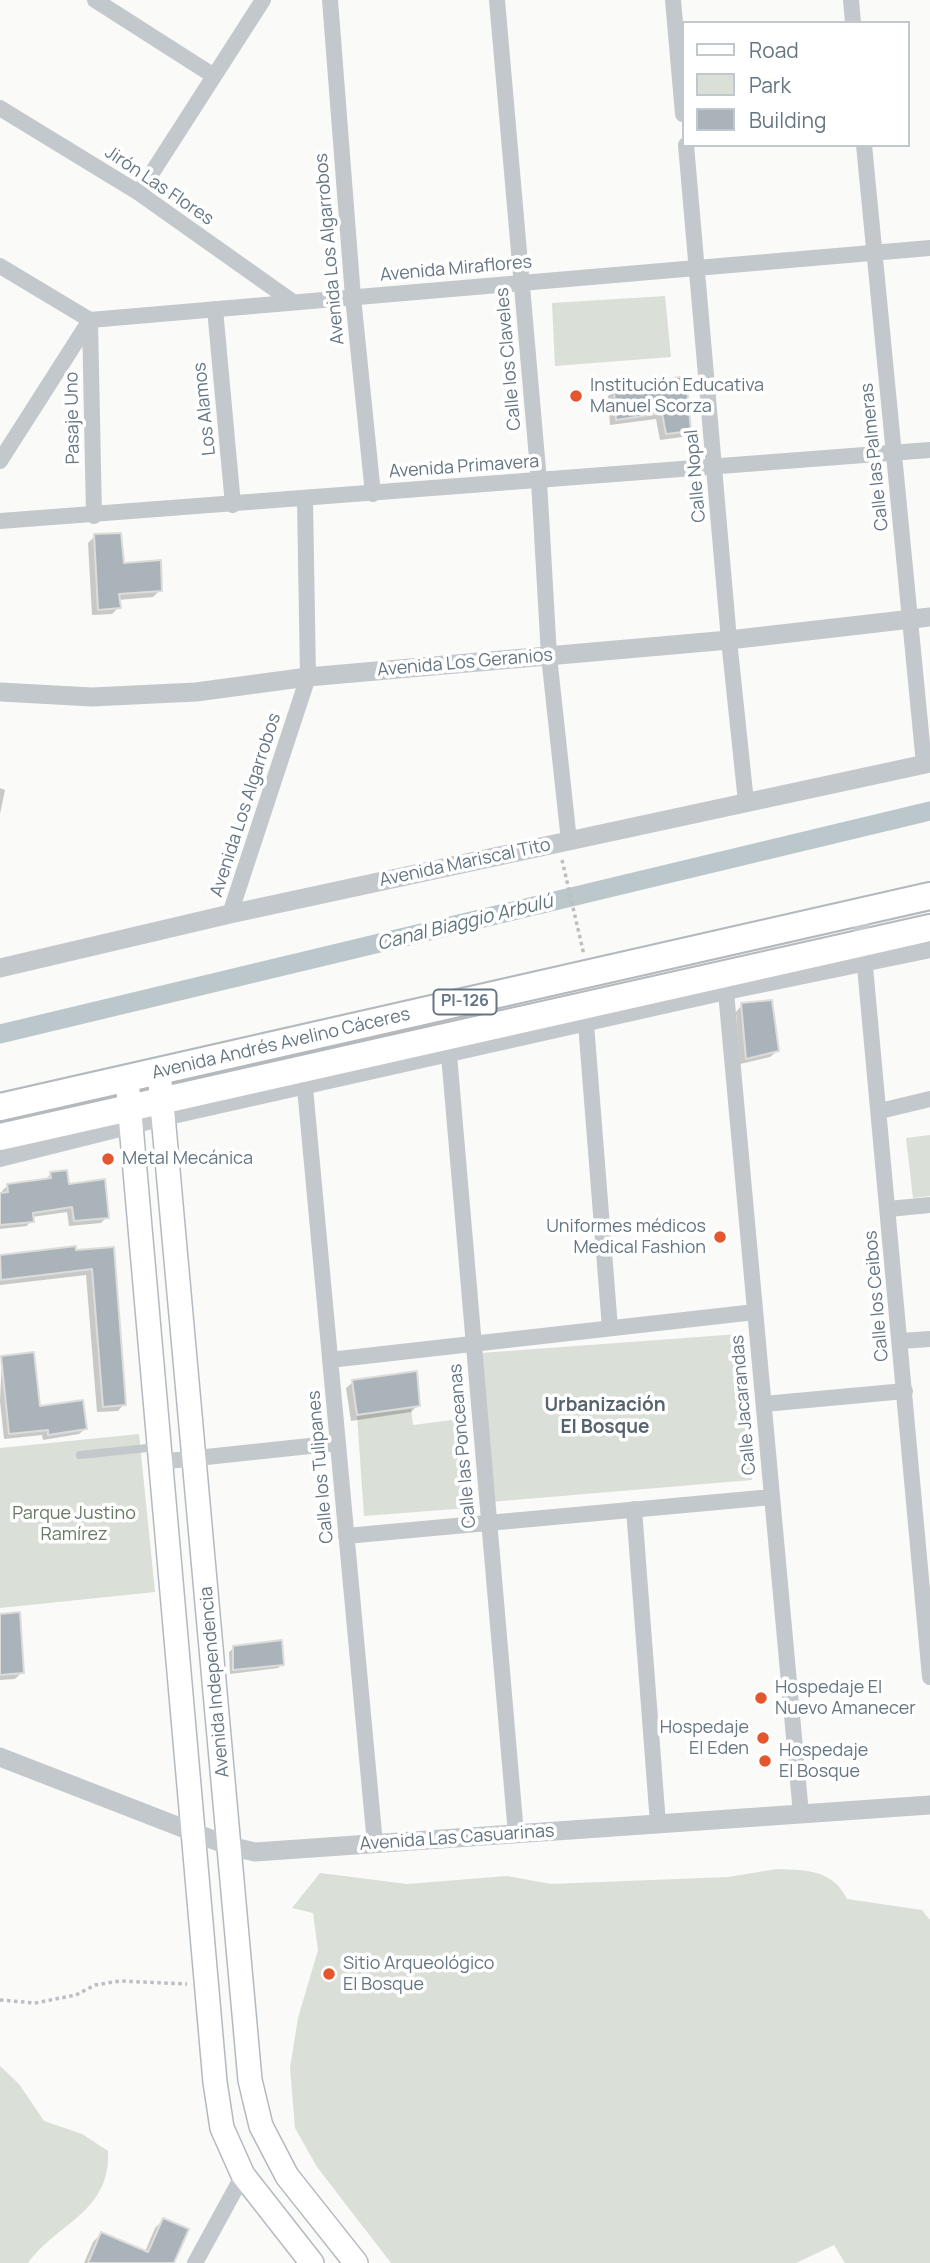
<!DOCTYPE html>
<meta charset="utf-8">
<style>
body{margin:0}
#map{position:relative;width:930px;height:2263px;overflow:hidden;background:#fafaf8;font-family:Manrope,sans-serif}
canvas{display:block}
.legend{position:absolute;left:682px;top:21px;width:228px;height:126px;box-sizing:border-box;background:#fff;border:2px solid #c1c8cd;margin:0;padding:9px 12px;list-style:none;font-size:21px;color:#657683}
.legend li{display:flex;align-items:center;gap:14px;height:35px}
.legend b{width:35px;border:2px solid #c1c8cd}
</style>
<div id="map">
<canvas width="930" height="2263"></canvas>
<ul class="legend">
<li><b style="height:9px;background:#fff"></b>Road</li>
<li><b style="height:19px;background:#dadfd7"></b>Park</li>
<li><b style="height:19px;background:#aab3b9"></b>Building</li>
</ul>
</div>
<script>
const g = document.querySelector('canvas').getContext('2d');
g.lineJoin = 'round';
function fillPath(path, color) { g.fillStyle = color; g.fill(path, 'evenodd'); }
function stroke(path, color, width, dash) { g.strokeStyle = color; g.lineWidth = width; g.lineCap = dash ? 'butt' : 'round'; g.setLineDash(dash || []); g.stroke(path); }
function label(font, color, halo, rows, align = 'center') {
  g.font = font + ' Manrope,sans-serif'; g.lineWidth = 7; g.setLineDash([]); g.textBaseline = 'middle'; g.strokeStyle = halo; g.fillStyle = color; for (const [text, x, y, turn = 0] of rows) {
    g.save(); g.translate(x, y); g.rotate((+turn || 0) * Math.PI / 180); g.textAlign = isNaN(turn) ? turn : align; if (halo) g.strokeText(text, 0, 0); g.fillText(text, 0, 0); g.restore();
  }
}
fillPath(new Path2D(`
 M665 296 671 357 555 366 552 303Z
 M930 1135V1196L913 1198 906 1138Z
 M739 1334 752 1480 490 1502 481 1353Z
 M411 1409 413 1425 460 1419 468 1508 364 1516 357 1415Z
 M139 1434 155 1592 0 1608V1448Z
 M777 1869C807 1870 833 1870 847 1899L922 1910 930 1920V2263H845L834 2245 796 2263H391L317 2167 295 2128 290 2068 298 2018 318 1950 313 1913 292 1908 320 1873 407 1884 507 1876 551 1884 728 1877Z
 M0 2066 19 2084 44 2121 82 2134 108 2151C111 2212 57 2223 28 2263H0Z`), '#dadfd7');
fillPath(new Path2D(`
 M684 378 689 430 682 437 660 440 656 419 610 425 608 396 615 389Z
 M95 536 122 565 160 590 153 597 118 600 119 607 112 614 92 615 88 543Z
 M0 788 5 790 0 814Z
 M742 1005 777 1051 770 1057 740 1064 736 1012Z
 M51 1174 107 1217 101 1223 69 1226 67 1212 32 1217 27 1226 0 1229 2 1191 7 1186 45 1180Z
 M74 1248 75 1252 112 1249 124 1404 118 1411 97 1412 86 1275 0 1285V1257Z
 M2 1357 39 1408 85 1429 79 1434 43 1440 42 1435 4 1439 0 1401Z
 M353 1382 418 1405 411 1412 351 1421 346 1388Z
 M0 1615 22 1672 15 1679 0 1680Z
 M234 1648 282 1664 278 1668 230 1674 229 1652Z
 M163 2220 172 2263H84L93 2242 101 2234 145 2252 155 2228Z`), '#0003');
stroke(new Path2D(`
 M0 1034 930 811`), '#bbc7cb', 19);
const building = new Path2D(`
 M686 376 691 431 666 434 662 413 616 420 614 388Z
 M121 533 124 563 161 560 162 591 119 594 121 608 98 610 94 534Z
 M772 1000 779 1051 746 1059 741 1003Z
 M67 1170 69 1184 105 1179 109 1218 74 1221 72 1207 33 1213 34 1222 0 1225V1193L8 1192 7 1184 51 1178 50 1172Z
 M76 1246V1250L114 1247 126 1405 103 1407 92 1269 1 1280 0 1255Z
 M34 1352 40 1406 83 1400 87 1429 48 1435V1430L9 1434 1 1356Z
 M417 1371 420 1406 357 1415 352 1380Z
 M20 1612 24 1673 0 1675V1614Z
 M282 1640 284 1665 233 1670V1646Z
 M163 2218 189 2229 174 2263H88L101 2232 148 2252Z`);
fillPath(building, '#aab3b9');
stroke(building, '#dcdcda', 2);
const secondary = new Path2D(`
 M159 1071 250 2080 261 2126 287 2176 356 2263
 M128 1091 215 2082 222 2128 243 2175 312 2263`);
const trunk = new Path2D(`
 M0 1107 930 896
 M0 1137 930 928`);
stroke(secondary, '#b3babf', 26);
stroke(trunk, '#b4b9bd', 30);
stroke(new Path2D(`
 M562 860 584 955
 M0 2000 35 2003 76 1995 95 1985 120 1981 187 1984`), '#bbbfc2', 3.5, [3.5, 3.5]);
stroke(new Path2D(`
 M80 1455 157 1447`), '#c3c8cc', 8);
stroke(new Path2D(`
 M95 0 214 76
 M330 0 353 297 373 494
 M497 0 539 481 549 656 569 841
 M673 0 683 114
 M851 0 853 23
 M0 108 139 193 293 302
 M686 145 729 640 746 802
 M864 145 924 764
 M139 193 263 0
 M0 266 90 320 930 248
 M215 309 233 505
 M90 320 94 516
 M0 461 90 320
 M0 521 930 450
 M860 912 930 1677
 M230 914 308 677 305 499
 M726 992 801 1814
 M586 1024 610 1328
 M449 1055 516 1834
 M305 1088 375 1844
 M880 1111 930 1099
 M0 1159 164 1118 726 992 930 950
 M889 1209 930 1205
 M900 1341 930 1339
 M330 1360 755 1312
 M764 1404 905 1391
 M159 1462 338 1443
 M634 1509 658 1824
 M346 1536 772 1497
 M195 2263 243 2175`), '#c3c8cc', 16);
stroke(new Path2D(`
 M0 692 92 697 196 692 308 677 729 640 930 617
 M0 968 230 914 930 763
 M0 1757 229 1846 255 1852 930 1805`), '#c3c8cc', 19);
stroke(secondary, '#fff', 23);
stroke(trunk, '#fff', 26);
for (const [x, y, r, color] of [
 [576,396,7,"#e4572e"],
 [108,1159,7,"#e4572e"],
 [720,1237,7,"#e4572e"],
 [761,1698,7,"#e4572e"],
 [763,1738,7,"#e4572e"],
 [765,1761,7,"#e4572e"],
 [329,1974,7,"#e4572e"]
]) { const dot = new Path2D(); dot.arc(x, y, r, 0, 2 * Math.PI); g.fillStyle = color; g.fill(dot); stroke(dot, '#fff', 2.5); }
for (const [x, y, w] of [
 [465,1002,63]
]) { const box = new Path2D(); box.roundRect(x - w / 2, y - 12.5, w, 25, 5); g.fillStyle = '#fff'; g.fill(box); stroke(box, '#657683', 2); }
label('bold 16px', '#657683', null, [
 ["PI-126",465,1002]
]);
label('18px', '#657683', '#fff', [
 ["Jirón Las Flores",159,186,34],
 ["Avenida Los Algarrobos",330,249,-95],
 ["Avenida Miraflores",456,269,-5],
 ["Calle los Claveles",509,359,-95],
 ["Los Alamos",205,409,-96],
 ["Pasaje Uno",73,418,-91],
 ["Calle las Palmeras",875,457,-96],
 ["Avenida Primavera",464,467,-4],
 ["Calle Nopal",696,476,-95],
 ["Avenida Los Geranios",465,663,-5],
 ["Avenida Los Algarrobos",246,805,-72],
 ["Avenida Mariscal Tito",465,863,-12],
 ["Avenida Andrés Avelino Cáceres",281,1044,-13],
 ["Calle los Ceibos",877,1296,-95],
 ["Calle Jacarandas",744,1405,-95],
 ["Calle las Ponceanas",463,1446,-95],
 ["Calle los Tulipanes",321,1467,-95],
 ["Avenida Independencia",215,1682,-95],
 ["Avenida Las Casuarinas",457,1838,-4]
]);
label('18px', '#657683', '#fff', [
 ["Institución Educativa",590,386],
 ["Manuel Scorza",590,407],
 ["Metal Mecánica",122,1159],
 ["Uniformes médicos",706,1227,"right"],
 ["Medical Fashion",706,1248,"right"],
 ["Hospedaje El",775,1688],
 ["Nuevo Amanecer",775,1709],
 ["Hospedaje",749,1728,"right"],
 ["El Eden",749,1749,"right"],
 ["Hospedaje",779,1751],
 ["El Bosque",779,1772],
 ["Sitio Arqueológico",343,1964],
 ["El Bosque",343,1985]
], 'left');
label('18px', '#687a64', '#fff', [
 ["Parque Justino",74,1514],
 ["Ramírez",74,1535]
]);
label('italic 19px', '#60757c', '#fff', [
 ["Canal Biaggio Arbulú",465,923,-14]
]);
label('bold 19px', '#57646e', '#fff', [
 ["Urbanización",605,1406],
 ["El Bosque",605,1428]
]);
</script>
